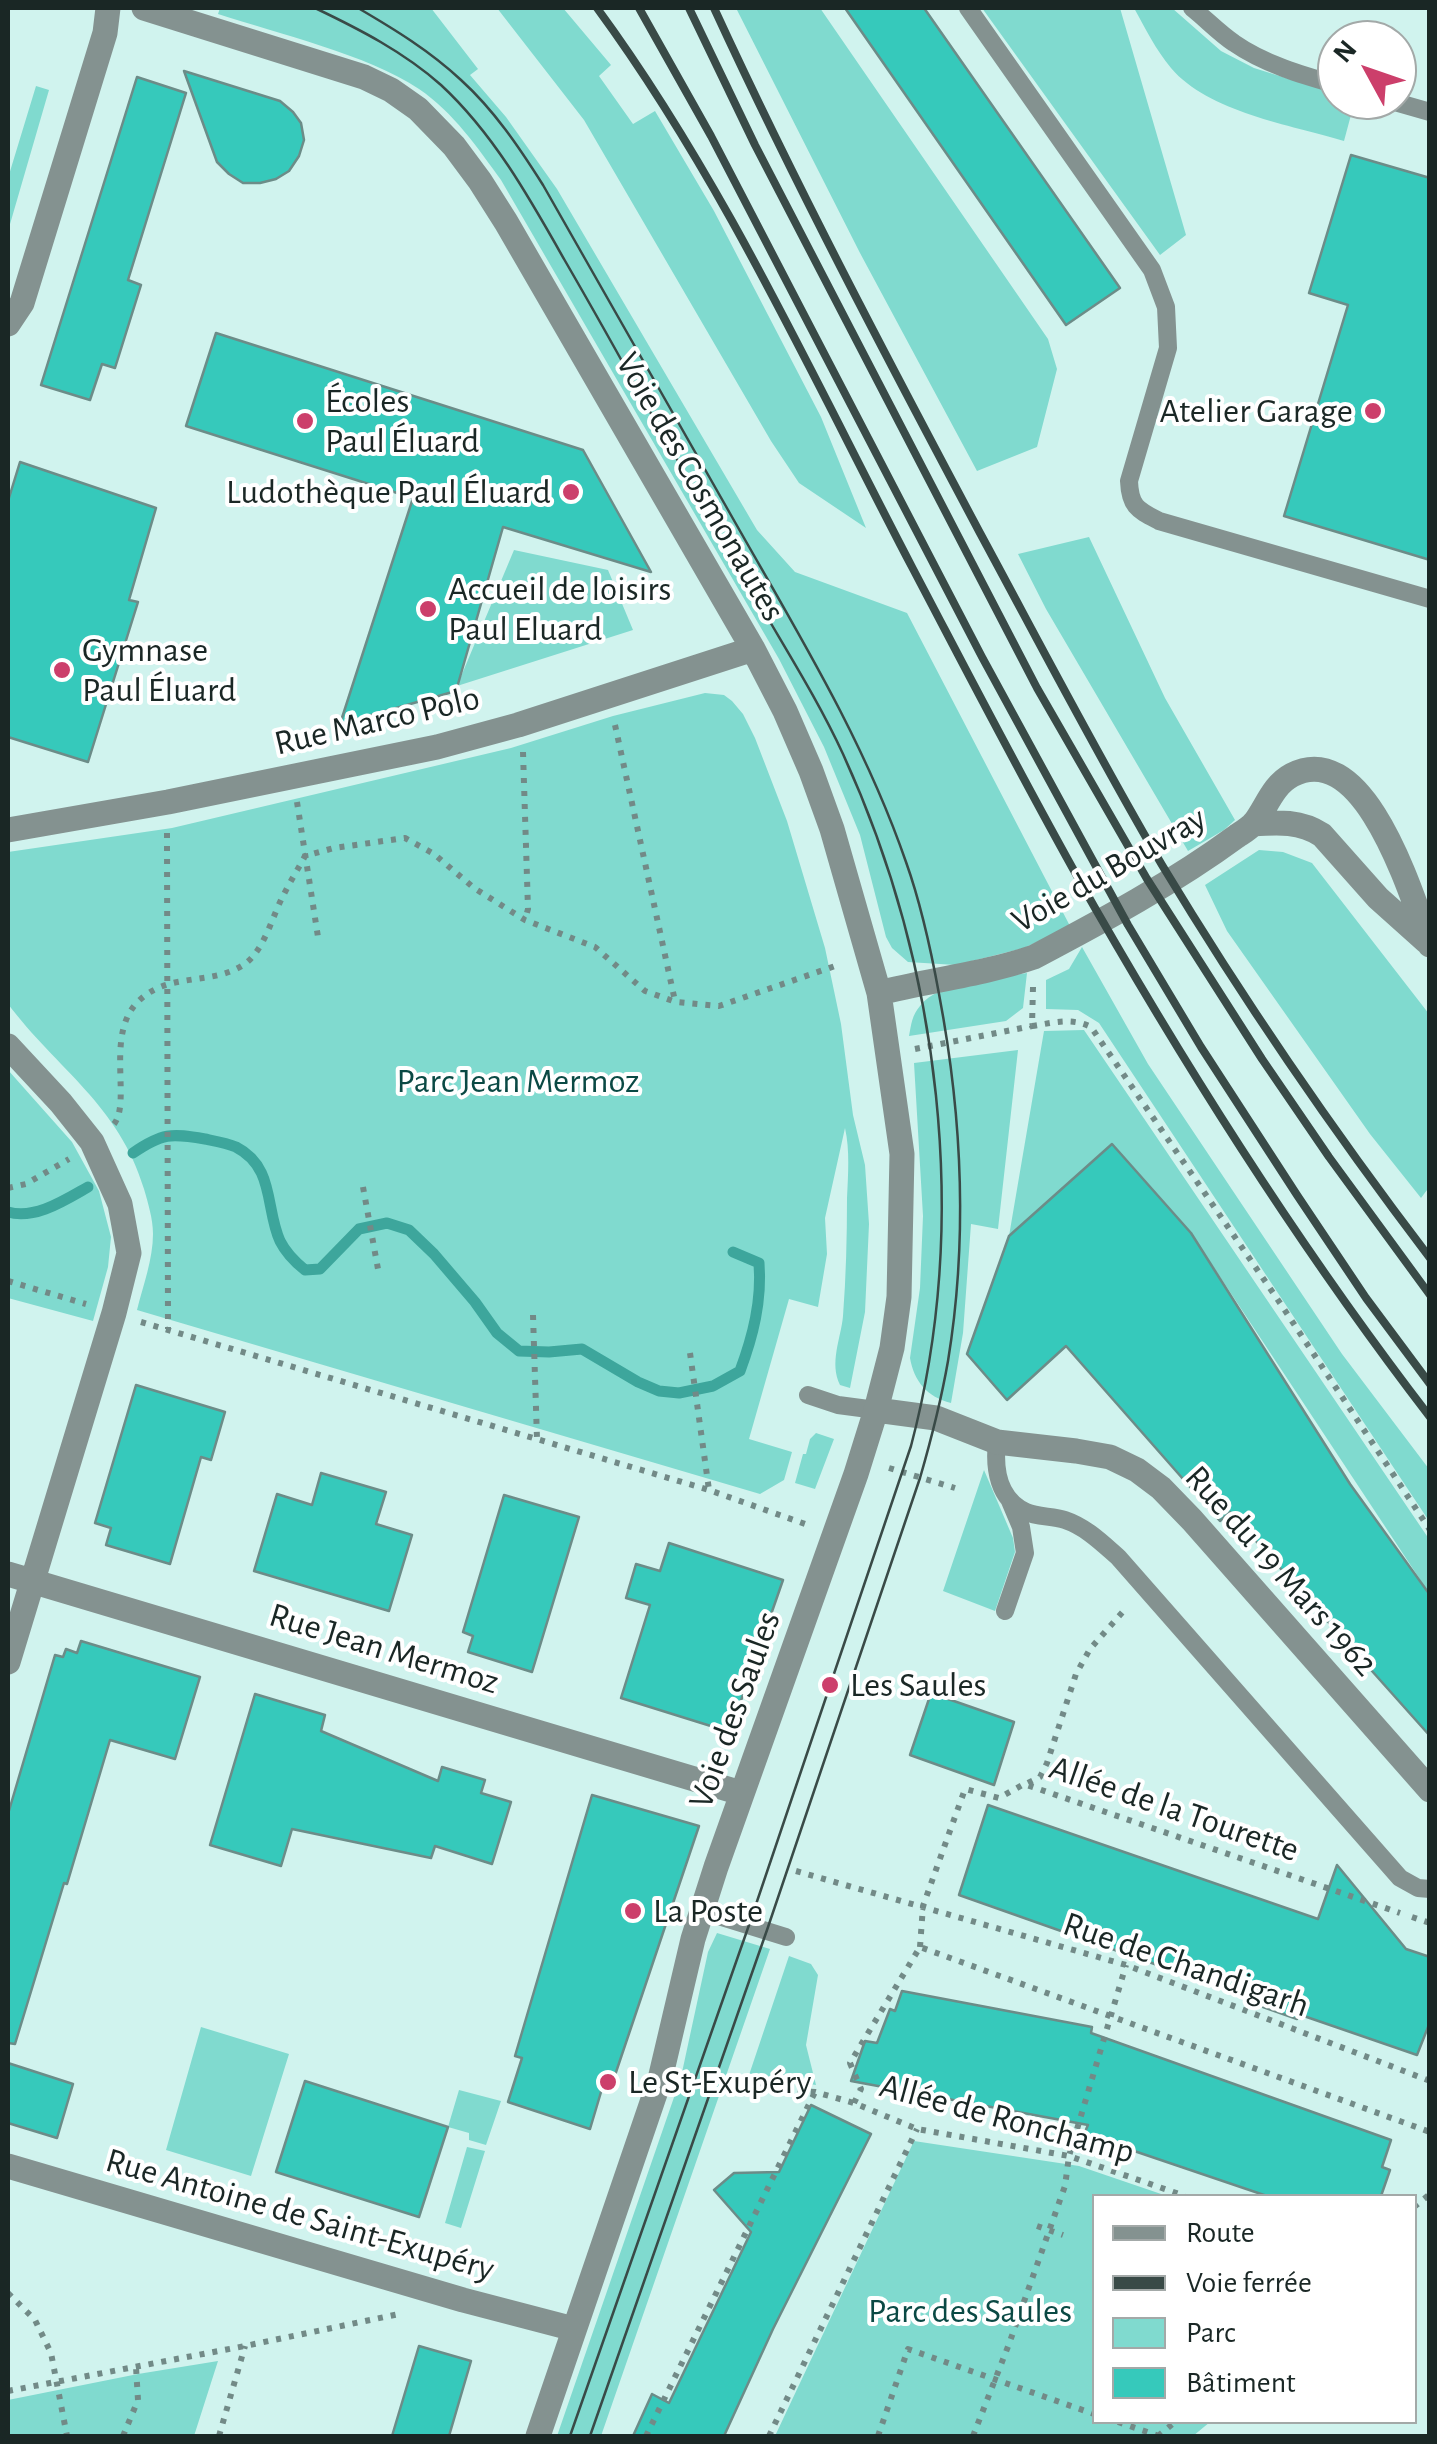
<!DOCTYPE html>
<meta charset="utf-8">
<style>
body{margin:0}
#map{position:relative;width:1437px;height:2444px;overflow:hidden;background:#d0f3ee;font-family:"Alegreya Sans",sans-serif}
canvas{display:block}
.frame{position:absolute;inset:0;border:10px solid #1a2725;pointer-events:none}
.legend{position:absolute;left:1092px;top:2194px;width:325px;height:230px;box-sizing:border-box;background:#fff;border:2px solid #a3a9a8;margin:0;padding:12px 18px;list-style:none;font-size:30px;color:#1a2725}
.legend li{display:flex;align-items:center;gap:20px;height:50px}
.legend b{width:50px;border:2px solid #a3a9a8}
.north{position:absolute;left:1317px;top:20px;width:100px;height:100px;box-sizing:border-box;background:#fff;border:2px solid #a3a9a8;border-radius:50%;rotate:310deg;font-size:28px;font-weight:700;line-height:40px;text-align:center;color:#1a2725}
.north::after{content:'';display:block;margin:auto;width:35px;height:45px;background:#cc3f6b;clip-path:polygon(50% 0,100% 100%,50% 72%,0 100%)}
</style>
<div id="map">
<canvas width="1437" height="2444"></canvas>
<div class="frame"></div>
<ul class="legend">
<li><b style="height:12px;background:#849290"></b>Route</li>
<li><b style="height:12px;background:#394a47"></b>Voie ferrée</li>
<li><b style="height:28px;background:#80dacf"></b>Parc</li>
<li><b style="height:28px;background:#36c9bb"></b>Bâtiment</li>
</ul>
<div class="north">N</div>
</div>
<script>
const g = document.querySelector('canvas').getContext('2d');
g.lineJoin = 'round';
function fillPath(path, color) { g.fillStyle = color; g.fill(path, 'evenodd'); }
function stroke(path, color, width, dash) { g.strokeStyle = color; g.lineWidth = width; g.lineCap = dash ? 'butt' : 'round'; g.setLineDash(dash || []); g.stroke(path); }
function label(font, color, halo, rows, align = 'center') {
  g.font = font + ' "Alegreya Sans",sans-serif'; g.lineWidth = 8; g.setLineDash([]); g.textBaseline = 'middle'; g.strokeStyle = halo; g.fillStyle = color; for (const [text, x, y, turn = 0] of rows) {
    g.save(); g.translate(x, y); g.rotate((+turn || 0) * Math.PI / 180); g.textAlign = isNaN(turn) ? turn : align; if (halo) g.strokeText(text, 0, 0); g.fillText(text, 0, 0); g.restore();
  }
}
fillPath(new Path2D(`
 M220 8H431L478 69 470 75 506 117 557 189 757 530 795 572 907 613 1070 926 1024 948 956 965 908 962 892 948 886 937 860 835 824 747 779 659 501 180C477 147 454 113 419 89 366 54 279 34 218 14Z
 M497 8H563L611 65 599 76 633 124 655 111 714 211 821 417 866 528 799 483 771 441 584 120Z
 M736 8H820L1048 339 1057 369 1037 447 977 471 860 253Z
 M982 8H1120L1186 235 1160 255Z
 M1134 8H1172L1221 51 1254 68 1337 94V100H1355L1344 141C1291 125 1208 112 1171 68 1156 50 1145 28 1134 8Z
 M36 86 49 90 8 231V178Z
 M1089 537 1165 698 1235 820 1224 830 1188 851 1046 609 1018 554Z
 M514 550 608 570 633 630 457 686Z
 M705 693 724 695 732 701 743 714 755 738 787 821 825 948 841 1024 853 1115 865 1165 869 1224 865 1312 850 1388 840 1385C829 1363 841 1338 843 1316 846 1277 847 1237 847 1198 848 1175 850 1150 845 1128L825 1218 827 1254 818 1307 789 1299 749 1439 792 1452 784 1480 760 1494 137 1310C143 1286 153 1259 153 1234 153 1219 148 1203 144 1189 119 1105 57 1069 8 1004V852L172 828 511 748 613 716Z
 M1259 850 1283 852 1312 863 1429 1014 1430 1186 1421 1198 1370 1134 1227 931 1205 885Z
 M1082 947 1148 1064 1342 1354 1429 1469V1521L1099 1023 1078 1010 1046 1009V980L1069 969Z
 M1027 973 1023 1008 1006 1021 909 1036C911 1025 912 1015 920 1006 939 981 997 978 1027 973Z
 M1084 1030 1429 1539V1593L1191 1233 1112 1145 1009 1236 1044 1031Z
 M1018 1050 998 1229 971 1224 963 1333 951 1403C927 1397 914 1381 910 1358L920 1288 923 1216 914 1063Z
 M8 1070 72 1142 99 1191 111 1237 108 1267 93 1321 8 1298Z
 M816 1433 834 1439 815 1489 795 1483 803 1454H806L810 1439Z
 M984 1470 1013 1538 1015 1552 995 1611 943 1591Z
 M717 1933 770 1949 601 2436H557L681 2077 708 1952Z
 M789 1956 811 1964 818 1975 806 2045 816 2085 749 2075Z
 M201 2027 289 2054 251 2176 166 2150Z
 M459 2090 501 2101 486 2145 469 2140V2133L448 2127Z
 M914 2141 1079 2166 1167 2196H1094V2422H1210L1193 2436H775Z
 M467 2147 485 2151 461 2228 445 2223Z
 M218 2361 194 2436H8V2400L138 2374Z`), '#80dacf');
stroke(new Path2D(`
 M133 1153C162 1133 171 1133 205 1139 215 1141 227 1143 236 1147 275 1167 265 1208 280 1241 286 1253 295 1262 305 1270L320 1269 359 1229 387 1223 409 1230 434 1254 475 1302 497 1333 519 1351 549 1352 582 1349 638 1382 659 1391 679 1393 713 1386 740 1371C753 1336 762 1301 759 1263L733 1252
 M8 1212C35 1220 65 1200 88 1187`), '#3da69c', 11);
const building = new Path2D(`
 M845 8H924L1120 288 1066 325Z
 M184 71 280 101 293 112 301 123 304 140 299 156 289 171 276 179 260 183H243L229 174 217 162Z
 M137 77 186 93 128 280 141 285 115 368 102 364 90 400 41 385Z
 M1351 155 1430 178V560L1284 516 1348 305 1309 293Z
 M216 333 583 450 651 572 503 527 456 691 340 724 413 498 186 426Z
 M20 462 156 508 129 600 138 602 88 762 8 737V501Z
 M1112 1144 1191 1233 1350 1484 1430 1595V1736L1230 1512 1220 1521 1066 1346 1007 1400 967 1354 1009 1236Z
 M136 1385 225 1412 211 1460 201 1457 170 1564 106 1545 111 1528 95 1523Z
 M321 1473 386 1492 376 1524 412 1535 389 1611 254 1571 277 1494 312 1505Z
 M504 1495 579 1517 532 1672 468 1652 473 1636 463 1632Z
 M669 1543 783 1580 730 1732 621 1698 650 1605 626 1598 636 1564 660 1571Z
 M81 1641 200 1677 175 1759 110 1740 67 1884 64 1883 15 2044 8 2043V1814L55 1655 63 1657 66 1649 77 1653Z
 M931 1693 1014 1722 994 1785 910 1755Z
 M255 1694 325 1715 321 1731 438 1781 442 1767 485 1780 481 1793 511 1802 492 1864 435 1846 431 1858 292 1829 281 1866 210 1845Z
 M592 1795 699 1826 612 2084 604 2082 590 2129 508 2102 522 2058 515 2056Z
 M988 1805 1318 1919 1337 1865 1406 1949 1430 1957V2022L1417 2055 1298 2014 1297 2019 1263 2007 1265 2003 959 1895Z
 M902 1991 1092 2027 1091 2033 1391 2140 1382 2167 1390 2170 1381 2196H1267L1084 2134 1088 2125 851 2081 865 2041 877 2043 890 2009 895 2011Z
 M8 2063 73 2084 57 2138 8 2123Z
 M305 2081 448 2127 419 2217 276 2172Z
 M811 2105 871 2134 773 2329 724 2436H633L652 2394 669 2403 751 2232 714 2190 734 2173 779 2172Z
 M419 2346 471 2361 449 2436H392Z`);
fillPath(building, '#36c9bb');
stroke(building, '#6c8c88', 2.5);
stroke(new Path2D(`
 M615 725 675 1001
 M523 752 528 909 525 920
 M297 802 318 937
 M167 833 168 1329
 M1033 987 1032 1026C1053 1023 1071 1017 1091 1027L1280 1303 1430 1530
 M915 1049 1032 1026
 M114 1124C131 1103 107 1040 134 1006 165 969 212 988 246 963 265 948 272 917 283 896 290 882 298 869 305 856L334 848 405 838 434 854 474 888 525 920 595 947 645 991 676 1002 719 1006 835 966
 M363 1187 378 1269
 M8 1188 26 1184 69 1159
 M8 1281 86 1304
 M533 1315 537 1439
 M141 1322 709 1490 808 1525
 M690 1353 709 1490
 M889 1468 955 1488
 M1028 1783 1040 1777 1047 1763 1076 1674 1090 1649 1127 1607
 M796 1871 1126 1965 1430 2081
 M1412 1917 1430 1923
 M920 1947 923 1906 965 1789 999 1798 1024 1784 1400 1913
 M733 2085 815 2092 854 2103 917 2129 1069 2156 1185 2196
 M854 2103 861 2089 850 2063 920 1947 1430 2132
 M1414 2207 1430 2194
 M1037 2226 1063 2235
 M8 2293 35 2320 51 2353 67 2436
 M8 2391 245 2346 399 2314
 M1118 2422 1159 2436
 M123 2436 138 2400 136 2367
 M219 2436 245 2346
 M646 2436 815 2092
 M769 2436 917 2129
 M878 2436 908 2349 1094 2414
 M973 2436 1009 2344 1065 2186 1069 2156 1126 1965
 M1158 2436 1175 2422`), '#728a87', 6, [5, 8]);
stroke(new Path2D(`
 M968 8 1152 270 1166 307 1168 348 1129 481C1130 507 1138 510 1159 521L1430 599
 M1192 8C1206 19 1219 33 1234 43 1264 64 1302 75 1337 85
 M1388 100 1430 112
 M808 1395 838 1405 876 1410
 M997 1442C994 1468 998 1499 1026 1512 1037 1517 1053 1516 1065 1520 1086 1527 1102 1543 1118 1557L1400 1878 1418 1888 1430 1889
 M1005 1611 1025 1553 1021 1527 1010 1501
 M702 1911 786 1937`), '#849290', 18);
stroke(new Path2D(`
 M144 8 364 77 391 90 418 109 454 146 480 181 506 222 753 649 785 711 811 771 832 829 879 993 902 1154 899 1297 892 1348 876 1410 856 1474 716 1867 693 1939 660 2079 538 2436
 M8 324 22 303 105 33 108 8
 M1253 824C1278 822 1301 821 1322 835L1378 898 1426 941
 M8 830 168 802 437 747 518 725 753 649
 M879 993C930 980 984 974 1034 957 1104 920 1173 883 1237 836 1243 832 1250 828 1255 822 1267 806 1273 785 1292 775 1366 737 1412 898 1430 945
 M8 1046 61 1103 92 1142 120 1204 129 1253 114 1313 8 1662
 M876 1410 936 1418 997 1442 1076 1451 1110 1457 1137 1470 1161 1488 1192 1520 1430 1790
 M8 1574 741 1793
 M8 2166 463 2300 574 2329`), '#849290', 25);
stroke(new Path2D(`
 M315 8C359 29 404 52 441 85 493 133 529 197 564 259 593 309 621 359 649 410 686 474 722 539 759 603 788 653 819 702 843 754 940 966 971 1220 911 1446L749 1925 570 2436
 M358 8C394 29 430 51 461 80 494 110 519 147 543 185 611 305 680 425 748 545 807 648 867 749 906 862 921 904 931 950 939 994 962 1115 968 1239 948 1361 941 1401 931 1440 920 1478L767 1930 590 2436`), '#394a47', 2.5);
stroke(new Path2D(`
 M597 8C724 181 813 378 912 567 972 681 1031 796 1095 908 1196 1084 1306 1256 1430 1417
 M639 8 711 136 982 657 1128 925 1201 1047 1297 1195 1366 1298 1430 1384
 M689 8 755 145 1037 688 1147 879 1262 1059 1329 1157 1430 1295
 M714 8C796 186 888 360 980 533 1040 644 1098 756 1162 865 1244 1001 1334 1132 1430 1258`), '#394a47', 8);
for (const [x, y, r, color] of [
 [1373,411,10,"#cc3f6b"],
 [305,421,10,"#cc3f6b"],
 [571,492,10,"#cc3f6b"],
 [428,609,10,"#cc3f6b"],
 [62,670,10,"#cc3f6b"],
 [830,1685,10,"#cc3f6b"],
 [633,1911,10,"#cc3f6b"],
 [608,2082,10,"#cc3f6b"]
]) { const dot = new Path2D(); dot.arc(x, y, r, 0, 2 * Math.PI); g.fillStyle = color; g.fill(dot); stroke(dot, '#fff', 4); }
label('35px', '#1a2725', '#fff', [
 ["Écoles",325,401],
 ["Paul Éluard",325,441],
 ["Atelier Garage",1353,411,"right"],
 ["Ludothèque Paul Éluard",551,492,"right"],
 ["Accueil de loisirs",448,589],
 ["Paul Eluard",448,629],
 ["Gymnase",82,650],
 ["Paul Éluard",82,690],
 ["Les Saules",850,1685],
 ["La Poste",653,1911],
 ["Le St-Exupéry",628,2082]
], 'left');
label('35px', '#1a2725', '#fff', [
 ["Voie des Cosmonautes",700,487,60],
 ["Rue Marco Polo",377,721,-13],
 ["Voie du Bouvray",1109,870,-30],
 ["Rue du 19 Mars 1962",1281,1571,48],
 ["Rue Jean Mermoz",384,1649,17],
 ["Voie des Saules",735,1710,-70],
 ["Allée de la Tourette",1174,1809,19],
 ["Rue de Chandigarh",1186,1965,19],
 ["Allée de Ronchamp",1007,2119,15],
 ["Rue Antoine de Saint-Exupéry",300,2215,16]
]);
label('35px', '#0a4944', '#fff', [
 ["Parc Jean Mermoz",518,1081],
 ["Parc des Saules",970,2311]
]);
</script>
